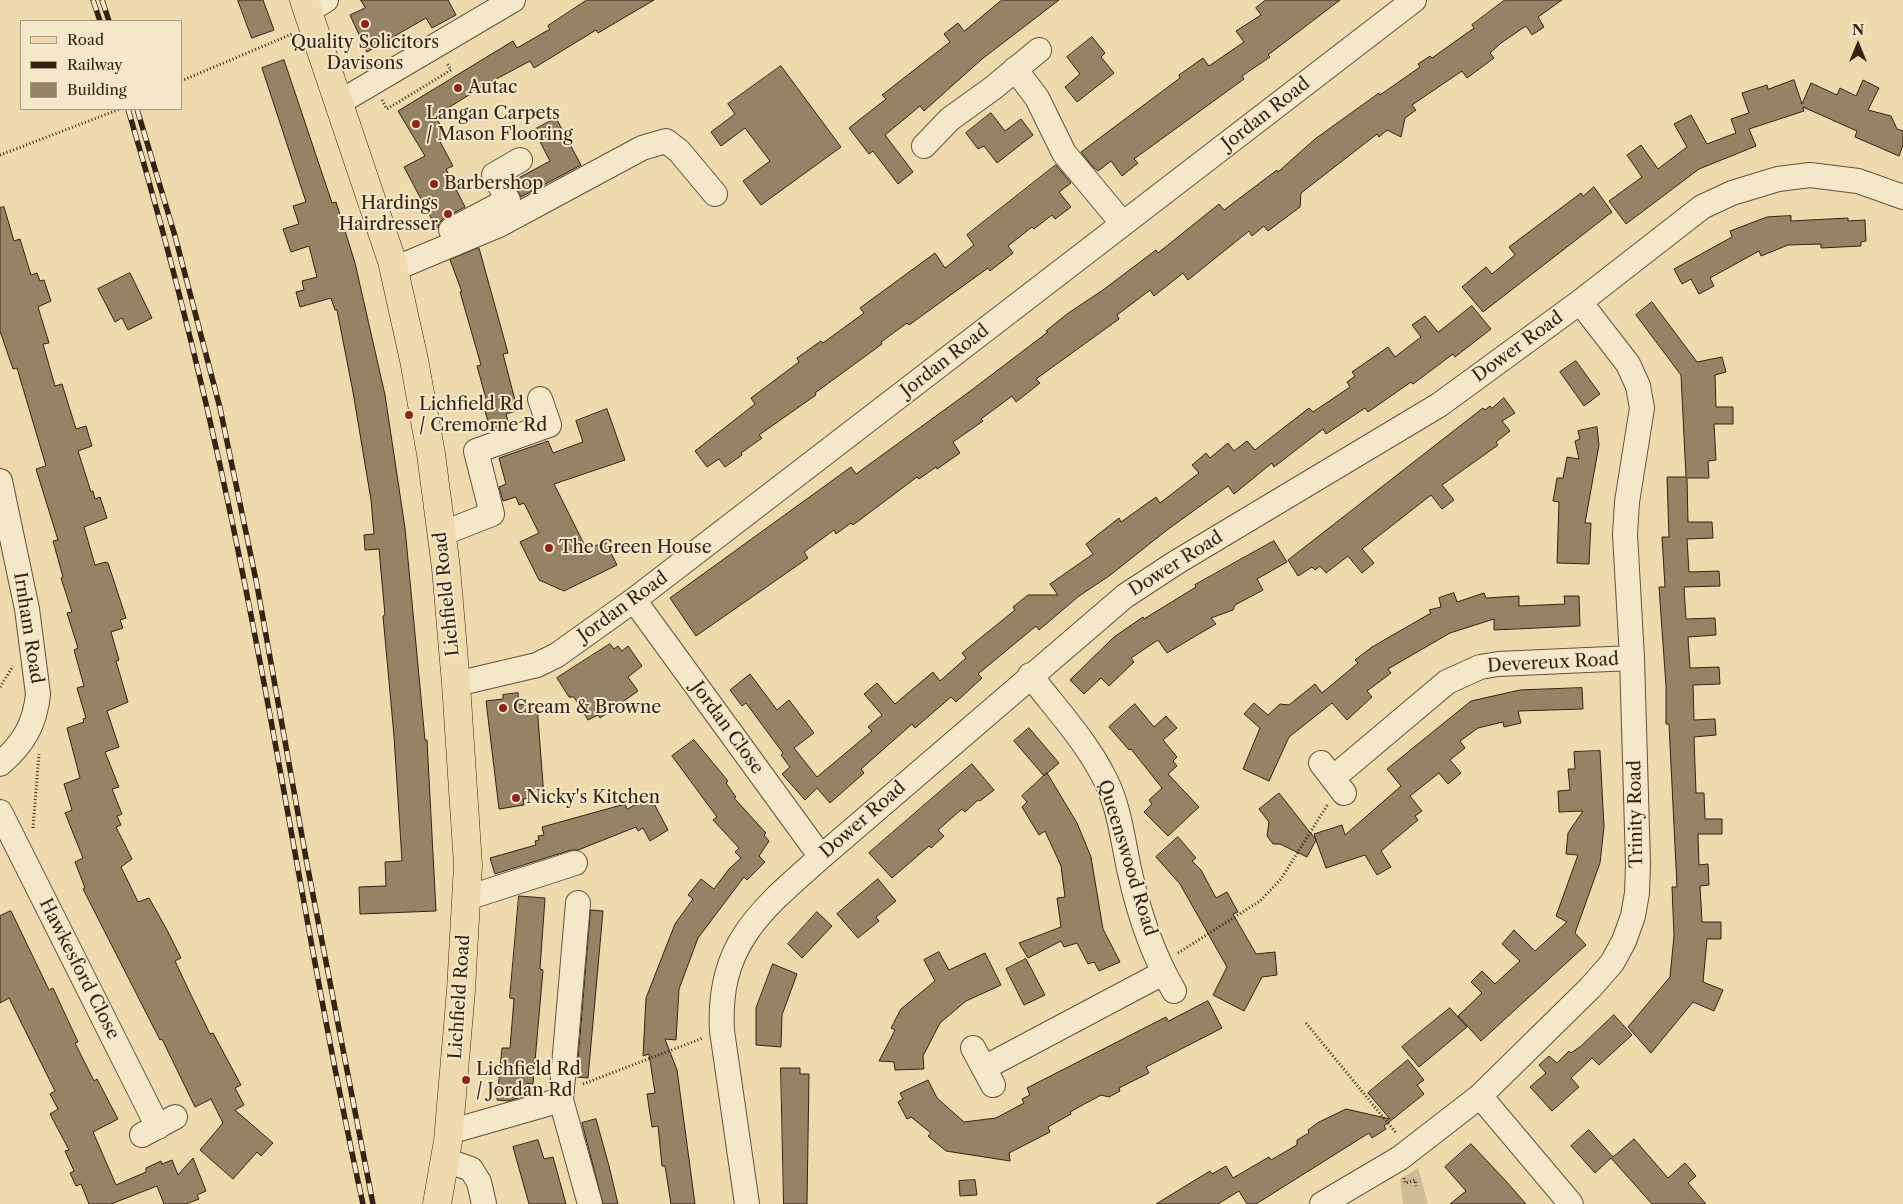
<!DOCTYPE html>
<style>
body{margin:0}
#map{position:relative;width:1903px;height:1204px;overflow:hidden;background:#efdaae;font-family:"Libre Caslon Text",serif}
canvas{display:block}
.legend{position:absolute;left:20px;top:20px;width:162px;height:90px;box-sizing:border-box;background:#f5e7ca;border:1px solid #a89981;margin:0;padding:6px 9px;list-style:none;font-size:15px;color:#352314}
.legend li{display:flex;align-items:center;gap:10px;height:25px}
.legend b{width:25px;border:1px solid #a89981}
.north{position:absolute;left:1833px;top:20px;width:50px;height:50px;-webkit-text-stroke:4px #f5e7ca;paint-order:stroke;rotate:0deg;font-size:14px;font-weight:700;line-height:20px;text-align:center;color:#352314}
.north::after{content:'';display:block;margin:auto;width:18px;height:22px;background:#352314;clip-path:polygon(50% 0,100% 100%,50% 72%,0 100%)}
</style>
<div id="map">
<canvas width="1903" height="1204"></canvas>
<ul class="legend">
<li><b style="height:6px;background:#efdaae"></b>Road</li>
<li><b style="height:6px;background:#352314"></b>Railway</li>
<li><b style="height:14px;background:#968264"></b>Building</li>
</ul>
<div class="north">N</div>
</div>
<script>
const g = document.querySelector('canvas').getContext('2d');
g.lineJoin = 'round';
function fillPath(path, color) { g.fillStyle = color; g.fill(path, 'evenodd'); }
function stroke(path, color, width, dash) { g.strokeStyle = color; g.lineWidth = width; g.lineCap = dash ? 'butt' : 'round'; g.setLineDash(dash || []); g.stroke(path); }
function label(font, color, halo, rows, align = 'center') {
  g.font = font + ' "Libre Caslon Text",serif'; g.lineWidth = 4; g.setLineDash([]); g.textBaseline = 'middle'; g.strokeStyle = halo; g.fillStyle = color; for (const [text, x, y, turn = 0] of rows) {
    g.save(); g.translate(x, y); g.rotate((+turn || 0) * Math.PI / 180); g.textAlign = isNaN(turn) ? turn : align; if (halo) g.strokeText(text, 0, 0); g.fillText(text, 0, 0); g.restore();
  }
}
fillPath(new Path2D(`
 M1418 1168 1428 1204H1403L1400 1179Z`), '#cfbb94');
const building = new Path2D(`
 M238 0H263L274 30 252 38Z
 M361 0H448L456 15 432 28 426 18 367 52 350 15 365 8Z
 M587 0H654L598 33 596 30 534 68 530 61 485 85 435 116 444 131 437 136 453 166 446 169 465 207 444 218 439 223 438 231 404 167 425 156 398 111 513 41 517 48 550 29 548 26Z
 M1002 0H1059L982 59 924 111 920 106 885 135 913 172 898 184 873 151 869 154 849 128 886 99 882 95 950 42 944 34 958 23 964 31Z
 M1266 0H1340L1268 55 1270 57 1242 76 1244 79 1134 159 1138 163 1122 176 1111 161 1098 171 1092 166 1081 152 1180 78 1179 75 1203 58 1209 66 1244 42 1236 31 1261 15 1256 8Z
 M1505 0H1562L1538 17 1544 27 1532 35 1526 26 1501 43 1490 53 1494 58 1467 78 1462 71 1412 105 1416 110 1405 118 1401 137 1387 130 1379 137 1377 134 1301 193 1300 207 1268 231 1264 226 1252 236 1249 231 1188 280 1183 273 1154 296 1150 290 1117 315 1119 319 1036 379 1040 383 1016 402 1012 396 981 419 983 421 953 442 960 453 937 469 936 467 919 479 917 477 853 525 851 523 836 534 834 530 804 552 808 558 696 636 670 598 851 467 856 474 969 392 1048 332 1046 331 1067 314 1103 290 1156 250 1158 253 1219 204 1224 210 1277 170 1278 172 1315 139 1379 93 1380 95 1420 67 1418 64 1430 56 1432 58 1474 28 1472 25Z
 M1092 37 1105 53 1101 57 1114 73 1077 102 1065 87 1080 74 1067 57Z
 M284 60 332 203 336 202 355 263 385 395 405 528 425 740H427L436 911 360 914 359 887 386 886 385 862 402 861 394 736 383 616 385 615 379 549 365 550 364 535 374 534 371 500 353 392 337 310H335L331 298 300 307 296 292 304 290 302 281 317 277 309 246 291 252 283 229 299 224 293 206 306 202 262 68Z
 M781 66 841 147 761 205 743 181 770 161 745 128 721 146 711 132 735 114 728 104Z
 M1794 80 1802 104 1811 83 1837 95 1840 88 1856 96 1863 80 1879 88 1868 110 1891 116 1897 129 1903 131V145L1899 156 1855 137 1857 131 1803 107 1804 111 1749 129 1756 146 1699 169 1626 224 1609 201 1642 177 1627 155 1641 145 1658 169 1687 147 1674 124 1691 115 1707 144 1736 133 1731 119 1749 113 1742 93 1767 85 1768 89Z
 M991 113 1005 131 1021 119 1033 135 997 163 984 146 978 149 966 133Z
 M556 118 581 165 521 197 513 181 550 161 534 130Z
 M1056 165 1071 183 1059 192 1071 207 1055 219 1052 215 1034 229 1032 227 1008 246 1013 253 990 271 988 268 909 325 907 323 881 342 882 344 815 393 816 395 759 435 762 438 741 453 742 455 725 467 719 459 707 467 695 451 755 404 751 398 799 362 797 358 821 341 823 343 864 313 860 308 935 253 945 268 974 245 967 235Z
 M1594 187 1612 212 1483 312 1462 287 1486 267 1492 274 1515 255 1509 247 1581 193 1583 196Z
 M4 207 14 241 20 239 31 275 37 273 40 281 44 280 51 301 38 307 49 343 43 344 55 386 62 384 76 429 86 426 92 446 78 451 91 492 93 491 95 499 100 497 107 518 84 527 95 565 106 562 108 563 126 618 120 620 123 628 111 632 119 660 116 661 128 702 107 711 119 747 105 752 119 787 112 789 122 814 117 816 121 825 116 827 132 859 121 867 138 902 149 898 167 930 181 958 175 961 191 995 210 1034 213 1033 241 1085 235 1088 244 1105 235 1110 273 1143 261 1156 257 1152 233 1179 200 1150 223 1123 211 1099 195 1107 162 1039 160 1040 83 889 85 888 75 862 83 858 65 813 72 810 64 784 80 778 67 728 84 722 83 719 86 718 77 688 84 686 74 650 78 648 67 613 72 612 61 578 63 577 53 541 58 540 36 469 46 466 17 368 13 369 0 331V208Z
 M1791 216V221L1848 218V221L1865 220 1866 241 1861 242V246L1821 248V244L1788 245 1761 256 1759 251 1710 278 1714 286 1699 294 1691 279 1682 284 1674 269 1732 237 1730 231 1767 217Z
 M479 248 508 353 503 354 516 404V411L506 414 509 425 491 431 484 408 488 406 477 366 481 365 460 292H462L450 260Z
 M130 273 152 318 128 330 122 318 115 322 98 289Z
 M1652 302 1697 362 1722 357 1726 372 1715 375 1716 407H1733V424H1714L1716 460 1708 461 1709 478H1687L1688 522H1712L1713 538 1687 539 1689 572 1719 571 1720 586 1684 587 1686 619 1715 618 1716 635 1688 637 1690 668 1719 667 1720 684 1693 685 1694 720 1715 719 1716 735 1694 737 1696 793H1704L1705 819H1722V834H1698L1699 865 1708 864 1709 885 1700 886 1702 922H1721V939H1707L1703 982 1723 990 1714 1011 1693 1002 1651 1053 1628 1027 1670 977 1674 936 1672 887H1677L1669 724H1666V686L1659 587H1665L1662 537H1669L1667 477H1686L1681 375 1636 315Z
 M1472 306 1491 329 1455 357 1453 354 1413 384 1411 382 1368 412 1365 408 1326 434 1323 429 1274 467 1272 463 1234 494 1228 486 1167 530 1109 576 1079 596 1039 630 1036 626 978 674 982 678 956 702 951 697 915 728 912 724 861 769 864 773 830 803 817 788 805 800 782 774 790 767 781 755 783 753 746 703 742 706 730 690 750 674 777 710 789 700 814 733 794 748 817 777 872 731 868 727 882 715 864 694 877 683 895 704 933 672 940 681 966 658 962 653 1015 610 1013 607 1028 595H1058L1050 584 1093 554 1086 544 1119 518 1121 522 1156 497 1160 503 1199 473 1192 465 1206 453 1210 458 1228 443 1234 451 1247 441 1255 450 1309 408 1313 412 1350 387 1347 382 1355 376 1352 372 1388 347 1395 357 1421 337 1412 325 1425 316 1438 332Z
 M1576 361 1600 394 1584 406 1560 372Z
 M1504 398 1515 413 1502 421 1510 431 1496 442 1498 445 1442 485 1454 500 1442 509 1431 495 1362 549 1374 563 1362 573 1348 556 1326 573 1320 566 1315 570 1312 567 1298 576 1288 560 1483 408 1485 410 1490 406 1492 408Z
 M607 409 625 460 554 484 587 550 605 541 617 565 564 591 539 580 520 542 539 533 524 503 519 505 516 497 503 501 499 487 506 484 499 458 548 441 553 453 583 442 576 421Z
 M1597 427 1599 445 1585 523H1591L1589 564 1557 563 1559 502 1553 501 1557 478H1563L1567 457 1579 459 1575 441 1580 439 1578 431Z
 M1274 541 1287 562 1257 579 1263 590 1235 605 1233 610 1211 618 1216 624 1167 653 1158 640 1131 658 1134 662 1109 686 1101 678 1084 694 1070 680 1114 637 1143 617 1144 619 1196 587 1195 585Z
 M1454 593 1457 602 1484 593 1486 598 1519 596V606L1565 604 1564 596H1579L1580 626 1494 630V619L1450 633 1388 669 1391 673 1367 691 1372 697 1347 720 1332 703 1289 737 1269 781 1243 769 1260 728 1244 714 1254 703 1268 715 1280 704 1289 705 1315 684 1322 693 1358 663 1355 660 1372 647 1431 613 1429 610 1441 607 1439 598Z
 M610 644 614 649 618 646 622 651 628 646 642 666 628 677 638 691 600 718 598 715 588 720 574 697H569L557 678Z
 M1582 688 1583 709 1518 711 1521 723 1504 727 1503 722 1478 728 1460 741 1465 748 1450 760 1461 773 1448 784 1439 773 1410 796 1422 811 1415 816 1418 820 1381 851 1391 867 1377 875 1365 855 1326 868 1316 840 1307 857 1280 844H1273L1267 836 1269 822 1259 809 1279 793 1316 840 1314 834 1342 825 1345 835 1401 786 1387 769 1471 701 1520 690Z
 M518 693 519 705 533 703V706L537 705 544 797 523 799 524 805 499 809 486 701 503 699V695Z
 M1135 704 1154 727 1166 716 1177 728 1163 740 1177 757 1173 761 1177 766 1168 774 1199 807 1168 836 1144 812 1152 804 1149 800 1162 788 1131 749 1129 750 1109 727Z
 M1029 728 1059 763 1044 776 1014 741Z
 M694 740 728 781 726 783 736 797 734 798 766 833 764 835 769 841 759 856 765 862 747 880 744 877 698 938 679 989 676 1040 665 1039 677 1070 695 1204H671L665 1166H662L658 1126 652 1127 647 1094 655 1093 649 1054 643 1056 646 998 675 924 693 899 688 895 701 879 714 889 729 869 741 858 735 852 739 848 713 820 717 817 672 756Z
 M1600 751 1604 827 1600 863 1575 933 1586 945 1481 1041 1458 1016 1482 993 1471 982 1482 971 1495 984 1520 961 1502 944 1514 930 1535 951 1567 922 1556 916 1578 855 1566 854 1568 833 1583 811 1559 812 1558 791 1570 790 1568 769H1575L1574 752Z
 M972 764 994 790 980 801 978 800 965 812 962 809 938 830 944 836 931 848 929 846 892 878 869 853Z
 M1047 773 1077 823 1091 857 1103 929 1120 962 1099 971 1094 962 1088 964 1077 943 1064 947 1061 941 1028 958 1019 943 1061 927 1057 898 1065 897 1061 866 1045 831 1039 835 1022 807 1027 802 1022 796Z
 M650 796 668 830 650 841 643 828 638 831 636 827 578 850H571L495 874 490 858 536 845 535 841 539 840 538 836 544 835 542 827 625 804 627 809Z
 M1178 837 1196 858 1192 861 1201 870 1216 898 1227 892 1238 912 1233 914 1256 954 1275 952 1277 975 1262 977 1244 1011 1213 995 1227 967 1180 884 1156 857Z
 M878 879 896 901 876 917 879 921 858 938 837 914Z
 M519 896 545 898 540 969 543 970 533 1084 526 1083 525 1096 508 1101 497 1100 502 1048H510L514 999 510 998Z
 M591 910 603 911 588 1078 577 1077Z
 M11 911 49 990 53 988 78 1042 75 1043 94 1081 97 1079 118 1119 93 1132 116 1185 146 1172V1168L161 1161 162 1164 172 1160 178 1175 193 1158 206 1191 197 1195 199 1199 186 1204H164L157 1186 111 1204H89L81 1184 76 1186 70 1173 74 1171 65 1151 69 1150 50 1114 58 1109 50 1094 55 1091 9 998 0 1003V916Z
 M817 912 832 926 802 958 788 944Z
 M939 952 949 970 985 953 1001 985 966 1001 940 1023 923 1056 924 1069 895 1070 894 1062 879 1061 895 1030 891 1028 901 1009 935 981 924 960Z
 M1026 959 1045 995 1024 1005 1006 969Z
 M773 964 797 974 782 1015 781 1047 756 1045V1008Z
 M1208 1001 1222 1028 1146 1067 1149 1073 1119 1088 1120 1091 1109 1097 1101 1095 1070 1112 1071 1114 1048 1127 1050 1132 1009 1153 1010 1161 946 1151 928 1136 931 1133 911 1117 907 1119 898 1102 903 1099 900 1093 928 1080 937 1098 964 1122 996 1118 1024 1103 1022 1099 1030 1095 1027 1088 1166 1017 1168 1021Z
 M1450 1008 1467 1027 1419 1067 1402 1047Z
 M1614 1015 1632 1035 1599 1065 1592 1058 1571 1078 1579 1087 1552 1111 1530 1087 1546 1073 1539 1065 1549 1056 1557 1063 1569 1051 1571 1053 1581 1046Z
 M1408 1060 1424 1080 1417 1085 1424 1094 1384 1126 1386 1129 1372 1138 1369 1133 1256 1204H1247L1239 1191 1218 1204H1156L1210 1171 1212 1174 1226 1166 1233 1178 1269 1157 1271 1160 1297 1145V1140L1309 1133 1308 1130 1319 1122 1346 1109 1390 1119 1368 1093Z
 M781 1068H800V1074H809L807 1204H784Z
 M596 1119 609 1166 618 1204H603L582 1123Z
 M1589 1130 1613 1157 1634 1139 1668 1178 1685 1163 1696 1176 1688 1183 1706 1204H1652L1611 1158 1595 1173 1571 1146Z
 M538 1140 544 1159 553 1157 566 1204H529L513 1147Z
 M1471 1144 1505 1180 1526 1204H1450L1466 1191 1445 1167Z
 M975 1180 977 1195 960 1196 959 1181Z`);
fillPath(building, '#968264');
stroke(building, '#352314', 1);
const minor = new Path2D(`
 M308 11 326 0
 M1015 69 1037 98 1064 153 1123 224
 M340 102 513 0
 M924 146 950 119 993 88 1039 50
 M451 230 508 200 494 175 520 160
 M394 269 499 225 642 148 666 141 679 151 715 194
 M0 481 27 609 38 694C35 725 23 744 0 764
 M441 534 492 514 476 451 549 425 540 399
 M634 600 821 857
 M1030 675C1056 709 1088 743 1106 781 1120 809 1123 843 1130 873 1139 914 1153 955 1174 991
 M456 684 537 665 557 655 634 600 1414 0
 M1321 763 1344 793
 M1333 778 1447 682 1480 667 1498 664 1632 658
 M0 812 158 1127
 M467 898 575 863
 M578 903 561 1100 590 1204
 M973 1048 993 1085
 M984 1068 1163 973
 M1480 1096 1571 1204
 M449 1132 561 1100
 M142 1135 175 1117
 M445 1160 471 1169 479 1182 484 1204
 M747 1204 722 1031C717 944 761 910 821 857L1125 596 1177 562 1439 405 1580 302 1702 207 1732 193 1778 179 1810 175 1858 181 1903 197
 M1322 1204 1400 1158 1480 1096 1590 988 1612 963 1624 941 1633 916 1637 893 1638 864 1632 658 1625 534 1627 502 1642 408 1638 386 1628 364 1580 302`);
const major = new Path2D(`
 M304 0 392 261 414 360 431 454 446 568 456 684 468 865 461 990 448 1141 437 1204`);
stroke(minor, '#64513a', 26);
stroke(major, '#352314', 29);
stroke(new Path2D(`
 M181 81 292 34
 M382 100 387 109 451 70 447 63
 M0 155 120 109
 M0 687 13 666
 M33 828 39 754
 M1178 953 1260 901 1281 879 1328 804
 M1306 1023 1397 1134
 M583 1084 703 1038
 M1404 1178 1405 1183 1415 1180 1416 1186`), '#352314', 3, [1, 2.5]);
stroke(minor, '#f5e7ca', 24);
stroke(major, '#efdaae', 28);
const rail = new Path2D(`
 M93 0 100 21
 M102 0 109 21
 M128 109C175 267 214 427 246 590 287 794 318 1000 363 1204
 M137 109 175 236 220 408 257 585 307 864 373 1204`);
stroke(rail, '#352314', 5.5);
stroke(rail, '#f5e7ca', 4, [11]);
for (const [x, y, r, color] of [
 [365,24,5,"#8f2418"],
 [458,88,5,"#8f2418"],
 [416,124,5,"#8f2418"],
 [434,184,5,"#8f2418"],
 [448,214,5,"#8f2418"],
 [409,415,5,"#8f2418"],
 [549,548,5,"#8f2418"],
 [503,708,5,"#8f2418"],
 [516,798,5,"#8f2418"],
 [466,1080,5,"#8f2418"]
]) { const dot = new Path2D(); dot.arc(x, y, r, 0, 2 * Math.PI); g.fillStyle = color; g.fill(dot); stroke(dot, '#f5e7ca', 2); }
label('18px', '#352314', '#f5e7ca', [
 ["Quality Solicitors",365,43,"center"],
 ["Davisons",365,64,"center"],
 ["Autac",468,88],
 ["Langan Carpets",426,114],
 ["/ Mason Flooring",426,135],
 ["Barbershop",444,184],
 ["Hardings",438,204,"right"],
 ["Hairdresser",438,225,"right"],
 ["Lichfield Rd",419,405],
 ["/ Cremorne Rd",419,426],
 ["The Green House",559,548],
 ["Cream & Browne",513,708],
 ["Nicky's Kitchen",526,798],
 ["Lichfield Rd",476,1070],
 ["/ Jordan Rd",476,1091]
], 'left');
label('18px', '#352314', '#f5e7ca', [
 ["Jordan Road",1266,114,-38],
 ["Dower Road",1518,347,-36],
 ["Jordan Road",945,361,-38],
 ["Dower Road",1176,564,-32],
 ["Lichfield Road",447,594,-96],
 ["Jordan Road",623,607,-36],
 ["Irnham Road",28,628,81],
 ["Devereux Road",1553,663,-3],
 ["Jordan Close",727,728,54],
 ["Trinity Road",1636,814,-91],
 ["Dower Road",863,820,-41],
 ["Queenswood Road",1127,858,73],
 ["Hawkesford Close",79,969,63],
 ["Lichfield Road",460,997,-86]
]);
</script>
